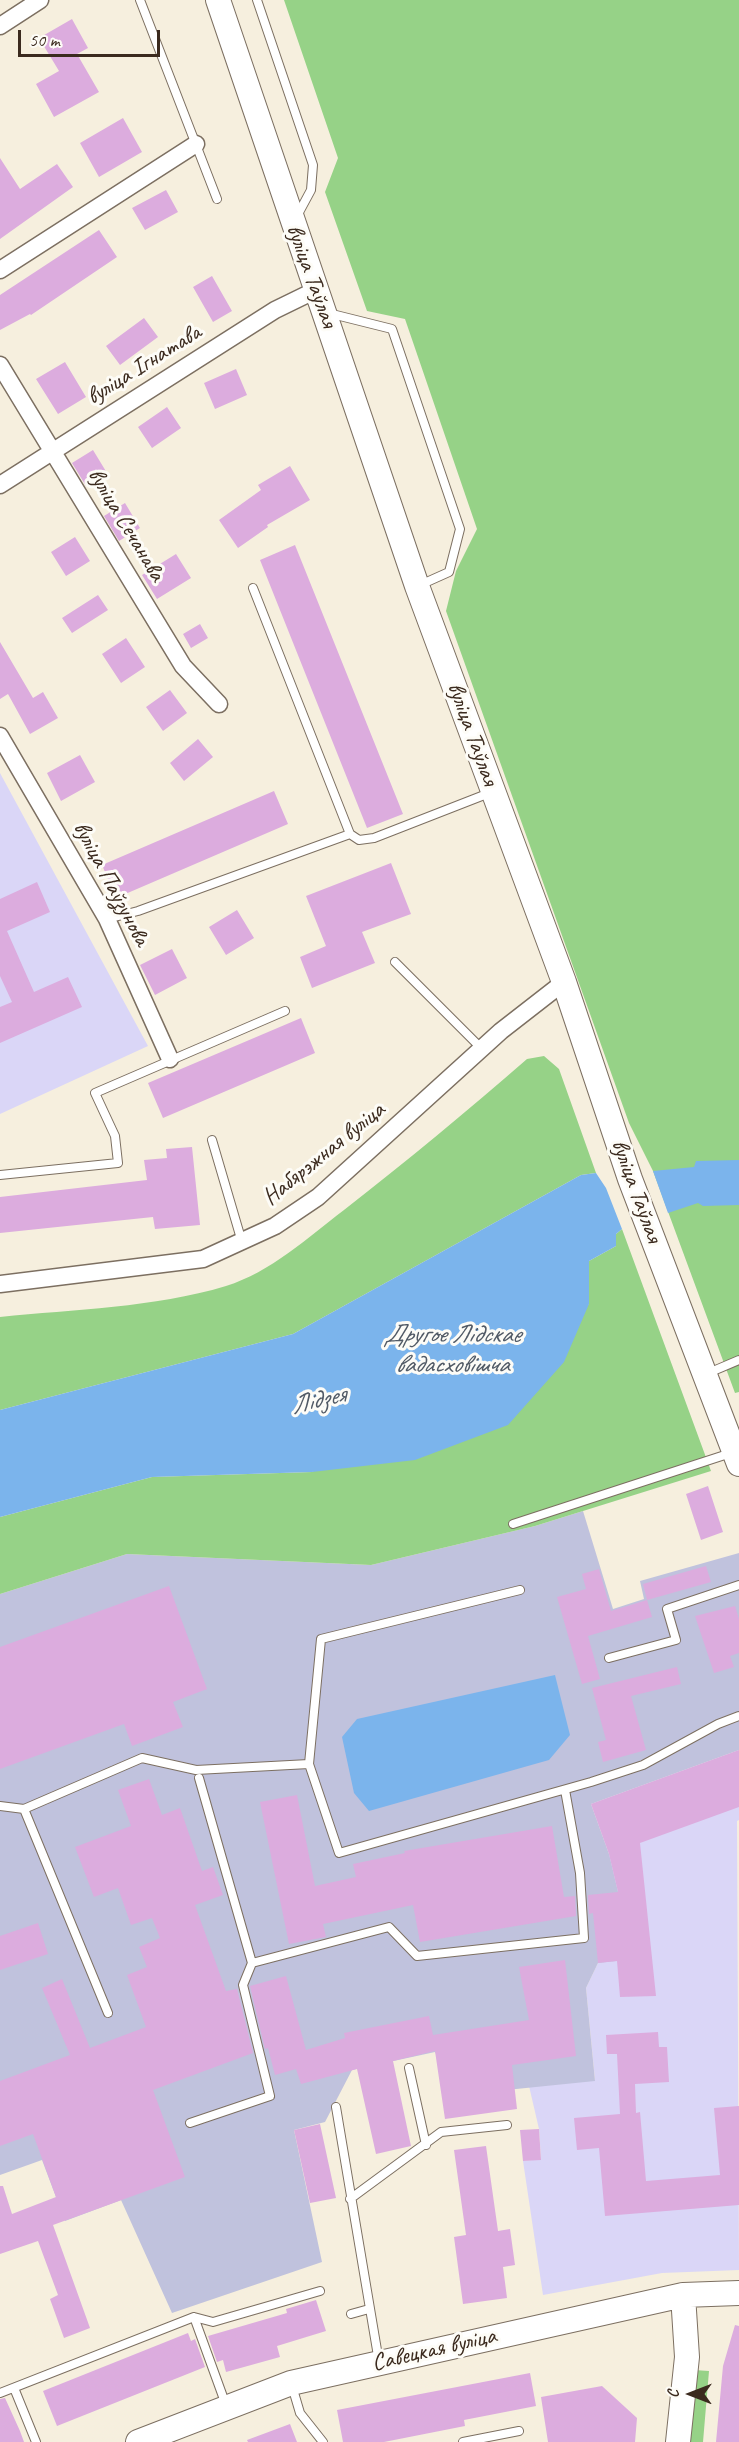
<!DOCTYPE html>
<meta charset="utf-8">
<style>
body{margin:0}
#map{position:relative;width:739px;height:2442px;overflow:hidden;background:#f6efde;font-family:Caveat,sans-serif}
canvas{display:block}
.north{position:absolute;left:661px;top:2364px;width:60px;height:60px;-webkit-text-stroke:4px #fdfcf7;paint-order:stroke;rotate:270deg;font-size:16px;font-weight:700;line-height:24px;text-align:center;color:#3b2a1e}
.north::after{content:'';display:block;margin:auto;width:21px;height:27px;background:#3b2a1e;clip-path:polygon(50% 0,100% 100%,50% 72%,0 100%)}
.scale{position:absolute;left:18px;top:30px;width:142px;height:27px;box-sizing:border-box;border:3px solid #3b2a1e;border-top:0;padding-left:8px;font-size:18px;line-height:21px;white-space:nowrap;color:#3b2a1e;-webkit-text-stroke:4px #fdfcf7;paint-order:stroke}
</style>
<div id="map">
<canvas width="739" height="2442"></canvas>
<div class="north">С</div>
<div class="scale">50 m</div>
</div>
<script>
const g = document.querySelector('canvas').getContext('2d');
g.lineJoin = 'round';
function fillPath(path, color) { g.fillStyle = color; g.fill(path, 'evenodd'); }
function stroke(path, color, width, dash) { g.strokeStyle = color; g.lineWidth = width; g.lineCap = dash ? 'butt' : 'round'; g.setLineDash(dash || []); g.stroke(path); }
function label(font, color, halo, rows, align = 'center') {
  g.font = font + ' Caveat,sans-serif'; g.lineWidth = 6; g.setLineDash([]); g.textBaseline = 'middle'; g.strokeStyle = halo; g.fillStyle = color; for (const [text, x, y, turn = 0] of rows) {
    g.save(); g.translate(x, y); g.rotate((+turn || 0) * Math.PI / 180); g.textAlign = isNaN(turn) ? turn : align; if (halo) g.strokeText(text, 0, 0); g.fillText(text, 0, 0); g.restore();
  }
}
fillPath(new Path2D(`
 M0 773 148 1046 0 1114Z
 M739 1750V1820L737 1821 739 2270 662 2273 543 2295 523 2161 541 2159 539 2129 529 2086 595 2080 586 1988 598 1963 609 1854 591 1804Z`), '#dad6f7');
fillPath(new Path2D(`
 M583 1511 613 1609 644 1599 640 1581 739 1553V1750L591 1804 609 1854 618 1892 625 1960 598 1963 586 1988 595 2081 457 2095 435 2052 352 2070 325 2122 294 2130 322 2262 172 2313 121 2200 65 2221 42 2160 0 2175V1594L127 1554 371 1565 535 1526Z`), '#c0c2dd');
fillPath(new Path2D(`
 M284 0H739V1392L735 1393 653 1171 629 1123 446 611 456 571 477 529 405 319 367 311 325 192 338 158Z
 M544 1056 559 1069 596 1173 581 1175 293 1334 0 1410V1317C75 1309 153 1308 226 1286 271 1272 307 1238 344 1210 407 1161 467 1111 527 1059Z
 M622 1229 711 1471 535 1526 371 1565 127 1554 0 1594V1517L152 1477 312 1472 589 1304V1261L616 1246V1234Z
 M694 2370 709 2371 703 2442H688Z`), '#96d287');
fillPath(new Path2D(`
 M739 1160V1205L703 1206 698 1203 668 1213 653 1171 694 1167 696 1161Z
 M596 1173 606 1188 622 1229 616 1234V1246L589 1261V1304L564 1362 508 1425 415 1460 312 1472 152 1477 0 1517V1410L293 1334 581 1175Z
 M555 1675 570 1735 549 1760 369 1811 354 1793 342 1737 357 1719Z`), '#7bb4ec');
fillPath(new Path2D(`
 M72 19 88 48 77 54 99 92 54 117 36 84 59 71 39 38Z
 M123 118 142 152 99 177 80 143Z
 M0 158 20 189 57 164 73 187 0 239Z
 M166 190 178 212 145 230 132 208Z
 M99 230 117 257 31 315 30 314 0 330V295Z
 M212 276 232 311 213 322 193 287Z
 M144 318 158 337 120 365 106 346Z
 M65 362 86 397 58 414 36 379Z
 M236 369 247 395 215 409 204 383Z
 M167 407 181 428 152 448 138 427Z
 M93 450 107 473 86 486 72 463Z
 M290 466 310 500 267 525 268 527 238 548 219 520 261 490 258 485Z
 M125 503 140 528 119 541 104 516Z
 M75 537 90 561 66 576 51 552Z
 M295 545 403 814 367 828 260 560Z
 M176 554 191 578 157 599 142 575Z
 M98 595 108 610 72 633 62 618Z
 M200 624 208 638 191 648 183 634Z
 M126 638 145 667 121 683 102 654Z
 M0 642 33 698 43 692 58 718 30 734 8 694 0 699Z
 M170 690 187 713 163 731 146 707Z
 M198 739 213 757 184 781 170 763Z
 M80 755 95 782 61 801 47 773Z
 M274 791 288 824 116 898 102 865Z
 M391 863 411 914 362 932 375 963 312 988 300 957 326 946 306 896Z
 M37 882 50 912 7 931 34 992 68 977 82 1007 0 1043V1007L12 1002 0 976V899Z
 M237 910 254 938 226 955 209 927Z
 M172 949 187 978 155 995 140 965Z
 M301 1018 315 1053 163 1118 148 1083Z
 M192 1147 200 1225 155 1229 153 1217 0 1233V1197L147 1180 144 1160 167 1158 166 1149Z
 M708 1486 723 1532 701 1540 686 1494Z
 M706 1566 711 1582 647 1600 643 1584Z
 M599 1569 611 1611 647 1600 652 1617 588 1636 600 1679 582 1684 557 1597 586 1589 582 1574Z
 M169 1586 207 1689 173 1702 183 1727 132 1746 124 1724 0 1769V1647Z
 M735 1606 739 1619V1653L730 1656 734 1667 714 1673 695 1616Z
 M677 1667 681 1684 631 1696 646 1750 603 1762 598 1742 606 1740 592 1688Z
 M739 1750V1807L640 1843 656 1996 620 1997 617 1961 598 1963 593 1913 589 1914 588 1895 618 1892 609 1854 591 1804Z
 M149 1779 162 1815 180 1808 202 1871 213 1867 223 1895 195 1905 226 1991 237 1989 253 2053 153 2090 185 2177 53 2225 90 2328 64 2338 50 2299 58 2295 38 2241 0 2254V2186H3L12 2214 56 2197 33 2134 0 2146V2081L70 2055 42 1988 62 1979 90 2048 146 2027 127 1975 147 1967 139 1947 160 1938 152 1918 131 1925 118 1888 94 1897 75 1847 131 1826 118 1790Z
 M297 1795 315 1886 356 1877 353 1864 405 1853 404 1851 552 1826 564 1897 575 1896 576 1916 420 1942 413 1905 323 1924 326 1937 289 1944 260 1802Z
 M38 1923 48 1954 0 1970V1936Z
 M565 1960 576 2056 512 2065 517 2109 445 2119 435 2051 393 2061 411 2146 376 2154 357 2069 301 2084 296 2069 275 2075 268 2048 265 2049 250 1986 286 1976 306 2050 345 2038 344 2033 429 2016 433 2035 529 2020 519 1967Z
 M658 2032 659 2047H667L669 2082 635 2084 636 2113 640 2112 646 2181 720 2175 714 2108 739 2106V2205L605 2216 599 2148 577 2150 574 2118 620 2114 617 2054H607L606 2035Z
 M320 2124 336 2198 310 2203 294 2130Z
 M539 2129 541 2160 523 2161 520 2130Z
 M486 2146 498 2231 510 2229 515 2265 503 2267 507 2298 463 2304 454 2237 466 2235 454 2150Z
 M316 2300 326 2331 277 2346 280 2357 226 2372 223 2360 217 2362 208 2336 287 2313 286 2309Z
 M735 2325 739 2326V2442H716L723 2366Z
 M188 2333 191 2341 195 2339 205 2367 57 2426 43 2391Z
 M530 2373 536 2406 464 2420 465 2426 384 2442H343L337 2410Z
 M602 2386 637 2418 635 2442H548L541 2397Z
 M5 2398 20 2431 24 2442H0V2399Z
 M290 2424 297 2442H248L247 2440Z`), '#dcacde');
const service = new Path2D(`
 M140 0 217 199
 M257 0 313 165 311 190 297 216
 M328 313 392 329 460 529 449 572 420 585
 M253 588 350 834 359 840 374 838 492 792
 M107 919 138 911 350 834
 M395 962 481 1048
 M212 1140 242 1242
 M0 1175 118 1163 115 1136 95 1093 285 1011
 M706 1374 739 1360
 M513 1524 731 1453
 M609 1658 676 1640 667 1609 739 1585
 M309 1764 339 1853 591 1782 643 1765 718 1724 739 1716
 M0 1806 24 1809
 M252 1963 389 1927 417 1956 584 1938 580 1873 565 1790
 M108 2013 24 1809 142 1758 196 1770 309 1764 321 1639 520 1590
 M409 2068 426 2145
 M336 2107 379 2362
 M190 2123 270 2096 243 1985 252 1963 199 1778
 M350 2199 441 2132 507 2125
 M351 2314 369 2309
 M194 2317 226 2405
 M292 2386 300 2413 323 2442
 M14 2388 36 2442
 M0 2393 194 2317 213 2322 320 2291
 M463 2442 519 2431`);
const minor = new Path2D(`
 M0 26 40 0
 M0 270 196 144
 M0 365 183 666 219 704
 M0 485 275 310 316 290
 M0 736 107 919 170 1059
 M0 1284 203 1259 275 1226 318 1197 501 1031 564 982`);
const secondary = new Path2D(`
 M218 0 417 586 564 982 630 1179 739 1464
 M138 2442 291 2383 683 2295 739 2293
 M678 2442 687 2357 683 2295`);
stroke(service, '#7c6f61', 10);
stroke(minor, '#7c6f61', 19);
stroke(secondary, '#7c6f61', 26);
stroke(service, '#fff', 8);
stroke(minor, '#fff', 16);
stroke(secondary, '#fff', 24);
label('24px', '#3b2a1e', '#fdfcf7', [
 ["вуліца Таўлая",311,276,70],
 ["вуліца Ігнатава",144,365,-32],
 ["вуліца Сечанава",126,525,59],
 ["вуліца Таўлая",472,734,70],
 ["вуліца Паўзунова",111,884,62],
 ["Набярэжная вуліца",324,1154,-39],
 ["вуліца Таўлая",636,1191,70],
 ["Савецкая вуліца",434,2350,-13]
]);
label('italic 26px', '#515a66', '#fdfcf7', [
 ["Другое Лідскае",452,1335],
 ["вадасховішча",452,1365],
 ["Лідзея",318,1401,-13]
]);
</script>
